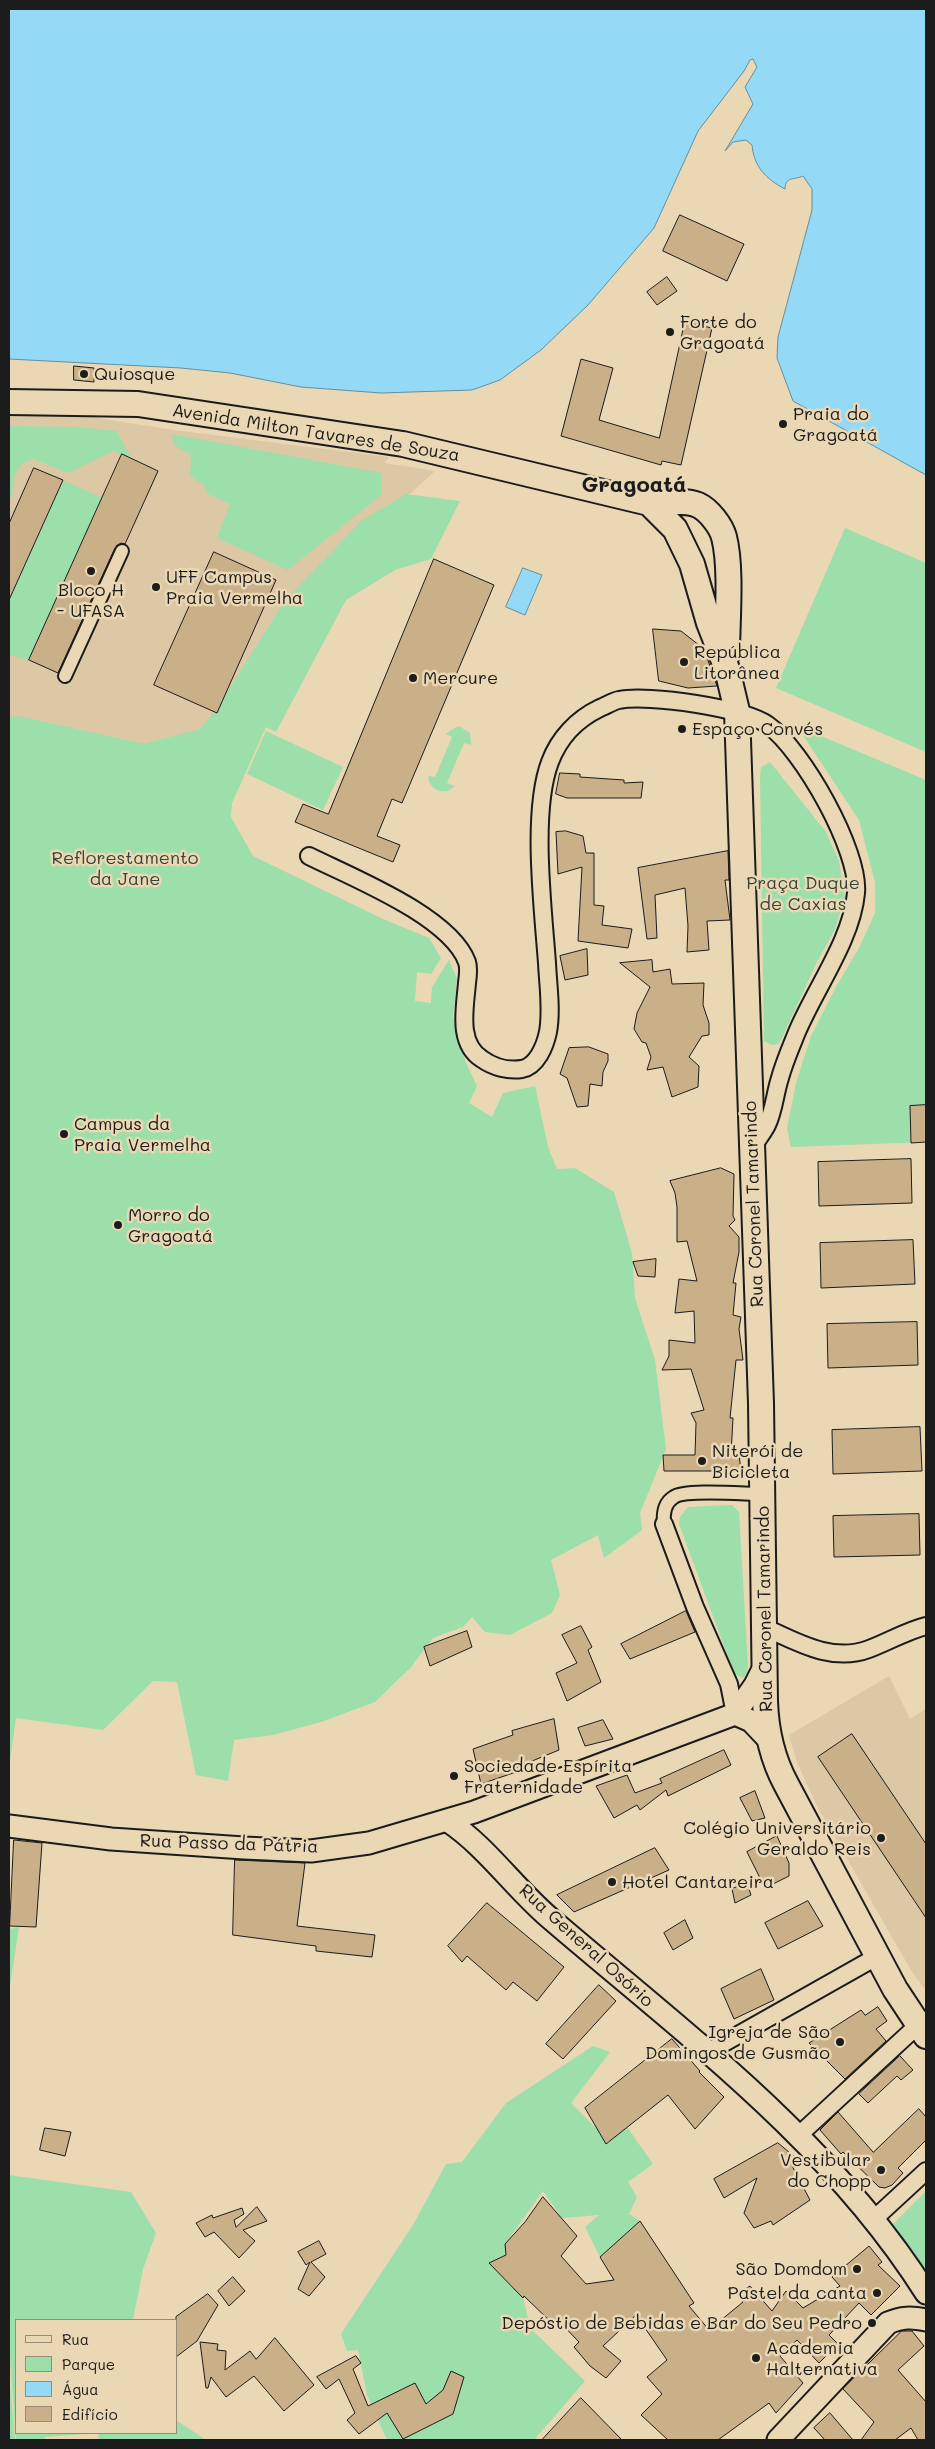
<!DOCTYPE html>
<meta charset="utf-8">
<style>
body{margin:0}
#map{position:relative;width:935px;height:2449px;overflow:hidden;background:#ead7b4;font-family:Mali,sans-serif}
canvas{display:block}
.frame{position:absolute;inset:0;border:10px solid #1c1c1c;pointer-events:none}
.legend{position:absolute;left:15px;top:2319px;width:162px;height:115px;box-sizing:border-box;background:#ead7b4;border:1px solid #988c77;margin:0;padding:6px 9px;list-style:none;font-size:15px;color:#1c1c1c}
.legend li{display:flex;align-items:center;gap:10px;height:25px}
.legend b{width:25px;border:1px solid #988c77}
</style>
<div id="map">
<canvas width="935" height="2449"></canvas>
<div class="frame"></div>
<ul class="legend">
<li><b style="height:6px;background:#ead7b4"></b>Rua</li>
<li><b style="height:14px;background:#9cdfab"></b>Parque</li>
<li><b style="height:14px;background:#94daf6"></b>Água</li>
<li><b style="height:14px;background:#c9b089"></b>Edifício</li>
</ul>
</div>
<script>
const g = document.querySelector('canvas').getContext('2d');
g.lineJoin = 'round';
function fillPath(path, color) { g.fillStyle = color; g.fill(path, 'evenodd'); }
function stroke(path, color, width, dash) { g.strokeStyle = color; g.lineWidth = width; g.lineCap = dash ? 'butt' : 'round'; g.setLineDash(dash || []); g.stroke(path); }
function label(font, color, halo, rows, align = 'center') {
  g.font = font + ' Mali,sans-serif'; g.lineWidth = 5; g.setLineDash([]); g.textBaseline = 'middle'; g.strokeStyle = halo; g.fillStyle = color; for (const [text, x, y, turn = 0] of rows) {
    g.save(); g.translate(x, y); g.rotate((+turn || 0) * Math.PI / 180); g.textAlign = isNaN(turn) ? turn : align; if (halo) g.strokeText(text, 0, 0); g.fillText(text, 0, 0); g.restore();
  }
}
fillPath(new Path2D(`
 M9 415 85 416 174 430 389 457 385 463 435 471 316 579 223 719 9 1403Z
 M889 1676 910 1719 926 1709V1990L914 1975 893 1939 817 1806 797 1762 789 1735Z`), '#dcc8a4');
fillPath(new Path2D(`
 M9 426 79 427 117 431 131 458 113 451 68 473 33 459C8 468 17 482 9 503Z
 M172 434 382 473 381 495 288 570 217 538 230 504 208 494 204 485 190 476 191 455 174 445Z
 M63 480 102 498 29 660 9 655V599Z
 M406 494 460 501 431 559 395 570 346 600 276 732 266 727 232 803 231 817 253 856 383 919 429 938 441 958 431 974 417 972 415 1001 431 1003 432 987 449 960 457 979 453 1016 466 1063 477 1086 469 1103 492 1117 503 1093 535 1086 548 1147 557 1169 575 1168 614 1192 632 1253 635 1298 655 1360 666 1449 640 1513 642 1530 604 1558 598 1535 551 1560 560 1595 552 1613 510 1635 485 1632 472 1617 463 1627 433 1638 411 1667 375 1702 321 1722 273 1735 234 1740 228 1781 196 1775 177 1682 153 1681 103 1730 16 1718 9 1767V717L18 716 144 744 200 729 216 710 284 602 361 521Z
 M845 528 926 563V752L776 688Z
 M459 726 470 733 471 745 464 743 447 783 455 786C445 796 431 791 428 778L429 776 435 777 452 737 446 734 448 732Z
 M797 726 926 780V1142L791 1147 787 1128 796 1083 811 1036 837 985 859 948 875 913V882L859 820Z
 M266 731 343 767 323 810 247 774Z
 M770 762 826 832 839 861 845 897 835 929 817 962 779 1044 772 1045 764 1041 760 778 761 767Z
 M732 1505 739 1512 748 1666 747 1673 743 1678 735 1674 732 1668 679 1524 680 1517 688 1507Z
 M19 1927 9 1994V1929Z
 M593 2046 610 2052 571 2103 597 2129 606 2143 627 2127 653 2164 628 2182 637 2197 629 2214 640 2221 600 2257 585 2227 599 2215 562 2218 543 2191 505 2244 506 2255 490 2263 523 2298 531 2329 585 2381 534 2440H387L367 2395 358 2350 347 2351 341 2334 413 2225 446 2164 462 2162 506 2103Z
 M9 2175 131 2192 156 2233 143 2269 133 2320H16V2433H176V2420L206 2440H99L98 2433 45 2437 44 2440H16L9 2346Z
 M926 2191V2276L891 2226Z
 M9 2363V2371L15 2440H9Z`), '#9cdfab');
const water = new Path2D(`
 M9 9H926V475L793 401 777 358 778 337 812 210V189L803 176C795 180 785 176 785 189 766 179 754 167 752 145L746 140 733 142 725 151 753 104 745 87 757 67 753 59 750 60 744 71 698 131 654 228 588 305 541 350 500 380 472 390 381 393 301 387 230 373 181 368 9 359Z
 M523 568 542 575 525 615 506 607Z`);
fillPath(water, '#94daf6');
stroke(water, '#648e9f', 1);
const building = new Path2D(`
 M680 215 744 244 727 281 663 251Z
 M667 277 677 291 657 305 647 292Z
 M685 322 712 328 681 465 662 461 661 465 561 436 581 359 613 368 599 420 659 438Z
 M74 366 94 368V382L74 380Z
 M122 454 158 471 125 544 121 543 115 548 58 673 29 660Z
 M34 468 63 480 9 600V524Z
 M214 552 276 580 217 713 154 685Z
 M434 559 494 585 402 803 392 799 377 836 400 845 393 862 295 822 303 804 328 814Z
 M653 629 681 631 704 649 717 686 688 688 659 681Z
 M560 773 580 774V777L624 780V783L643 782 641 798H567L556 794Z
 M566 831 583 836 586 853H594V905L604 906 602 925 632 929 628 948 578 941 582 867 558 874 556 832Z
 M728 851 729 880H725L730 920 707 921 709 950 687 952 688 926 685 888 655 895 657 938 647 939 638 868Z
 M587 949 588 975 565 980 560 956Z
 M652 960 653 972 670 969 672 984 704 983 703 1005 709 1023V1035L702 1036 689 1057 699 1066 698 1087 672 1097 663 1067 647 1070 651 1057 646 1043 642 1042 634 1029 637 1013 650 987 620 963Z
 M589 1047 608 1054V1061L603 1072 602 1086 590 1084 588 1106 577 1107 567 1078 560 1074 569 1048Z
 M926 1105V1142L911 1143 910 1106Z
 M911 1159 912 1203 819 1206 818 1162Z
 M721 1168 734 1174 733 1216 735 1220 729 1226 739 1237V1252L733 1283H736L733 1315 741 1317 739 1329 743 1360H736L730 1418H733L731 1455 739 1454 741 1471H664L663 1455H695L696 1423 691 1413 704 1410 691 1369 662 1370 669 1356V1340L695 1343 694 1311 675 1313 679 1279 697 1281 687 1241 677 1242V1207L675 1193 670 1181Z
 M913 1240 915 1284 821 1288 820 1243Z
 M656 1259 655 1277 638 1276 633 1262Z
 M917 1322 918 1365 828 1368 827 1324Z
 M920 1427 922 1471 833 1474 832 1430Z
 M919 1514 920 1555 834 1557 833 1516Z
 M686 1611 695 1632 630 1659 621 1644Z
 M581 1626 592 1647 588 1650 601 1682 567 1701 556 1673 577 1663 562 1635Z
 M467 1631 472 1647 430 1666 424 1647Z
 M554 1719 559 1750 515 1768 516 1772 481 1784 473 1749 513 1735 512 1731Z
 M603 1720 613 1739 585 1746 578 1728Z
 M852 1734 926 1844V1918L818 1757Z
 M724 1750 731 1765 668 1796 666 1790 640 1810 637 1805 614 1818 596 1786 627 1775 635 1793 662 1783 660 1779Z
 M755 1791 765 1818 752 1821 740 1798Z
 M777 1836 789 1863V1876L765 1888 747 1852Z
 M14 1840 42 1843 36 1927 10 1926Z
 M655 1848 669 1870 574 1912 557 1895Z
 M235 1860 305 1863 297 1926 375 1935 372 1957 316 1951V1946L233 1935Z
 M747 1883 751 1895 735 1903 732 1889Z
 M808 1901 823 1926 778 1949 765 1923Z
 M487 1903 564 1967 537 2001 513 1982 506 1990 467 1956 462 1962 448 1946Z
 M685 1920 693 1938 673 1950 664 1933Z
 M761 1969 774 2000 734 2019 721 1989Z
 M599 1985 616 2001 563 2059 546 2044Z
 M878 2007 887 2021 876 2029 886 2041 845 2079 809 2043 861 2010 865 2015Z
 M672 2039 700 2071 699 2072 724 2097 695 2129 668 2095 606 2144 585 2108Z
 M900 2056 913 2070 901 2080 897 2076 868 2103 859 2094Z
 M919 2109 926 2117V2140L898 2168 903 2173 892 2185 885 2188 879 2187 843 2152 841 2154 820 2130 838 2112 873 2152Z
 M45 2128 71 2132 65 2156 40 2150Z
 M778 2143 795 2157 789 2160 810 2200 773 2225 771 2221 754 2228 744 2213 757 2178 724 2198 714 2179Z
 M543 2197 577 2236 561 2256 586 2284 614 2280 600 2257 640 2221 694 2303 689 2306 709 2330 743 2302 737 2294 750 2286 772 2311 786 2291 803 2308 840 2286 832 2277 869 2246 882 2262 878 2265 900 2286 871 2315 859 2303 829 2335 838 2344 819 2363 797 2340 780 2356 803 2383 776 2413 769 2403 718 2440H668L641 2415 662 2394 647 2377 667 2360 636 2315 603 2346 621 2361 606 2378 590 2366 574 2347 579 2342 556 2318 553 2324 524 2296 523 2298 489 2263 506 2255 505 2244 525 2222Z
 M257 2207 267 2221 243 2230 255 2241 239 2258 214 2232 205 2237 196 2223 212 2215 213 2218 242 2208 244 2214 234 2220 236 2227Z
 M319 2241 326 2254 311 2262 325 2277 309 2296 298 2289 310 2262 306 2265 298 2252Z
 M233 2277 245 2291 229 2306 218 2291Z
 M208 2294 218 2305 197 2341 176 2357V2317Z
 M902 2331H912L924 2346 898 2370 926 2402V2440H918L911 2428 895 2440H861L874 2422 843 2389Z
 M275 2338 314 2385 284 2411 254 2376 226 2397 211 2377 208 2388H206L200 2342 218 2344 217 2350 226 2351 225 2370 250 2351 256 2359Z
 M356 2356 361 2363 353 2369 368 2406 415 2383 426 2404 443 2390 451 2371 464 2377 453 2414 403 2439 387 2413 359 2434 347 2420 355 2413 339 2379 326 2389 317 2377Z
 M581 2398 622 2440H542Z
 M830 2413 853 2440H825L814 2428Z`);
fillPath(building, '#c9b089');
stroke(building, '#1c1c1c', 1);
const pedestrian = new Path2D(`
 M65 676 122 551
 M664 1524C663 1514 664 1503 674 1497 685 1489 745 1494 762 1494`);
const minor = new Path2D(`
 M309 856C351 877 450 916 467 962 469 968 468 976 467 983 465 1008 457 1043 482 1059 493 1067 508 1071 522 1069 537 1066 545 1046 548 1032 552 1010 548 985 547 963 543 908 531 812 550 762 559 738 577 719 600 708 606 706 613 701 619 700 648 694 745 708 768 725 802 749 860 851 856 893 852 939 815 989 797 1032 791 1047 784 1063 780 1078 775 1093 774 1111 767 1125 763 1133 757 1140 752 1148
 M664 1524 695 1607 729 1684 735 1714
 M764 1627C797 1642 832 1663 869 1649 888 1642 906 1631 926 1626
 M708 2052 878 1956
 M799 2135 917 2026
 M874 2219 926 2171`);
const tertiary = new Path2D(`
 M735 1714 751 1721 769 1740
 M448 1821C488 1848 515 1889 552 1920 685 2034 831 2142 926 2293
 M9 1826 111 1839 244 1848 311 1851 369 1843 474 1812 735 1714 755 1685 765 1665
 M778 2440 888 2323C902 2317 911 2317 926 2320`);
const secondary = new Path2D(`
 M9 402 138 404 403 444 649 503C664 503 683 499 698 505 709 510 721 526 724 537 732 568 727 622 727 655
 M649 503 675 529 692 564 709 623 727 669 737 711 761 1403 765 1701C766 1730 772 1758 786 1784L895 1989 926 2036`);
stroke(pedestrian, '#1c1c1c', 16);
stroke(minor, '#1c1c1c', 20);
stroke(tertiary, '#1c1c1c', 25);
stroke(secondary, '#1c1c1c', 28);
stroke(pedestrian, '#ead7b4', 12);
stroke(minor, '#ead7b4', 16);
stroke(tertiary, '#ead7b4', 21);
stroke(secondary, '#ead7b4', 24);
for (const [x, y, r, color] of [
 [670,332,5,"#1c1c1c"],
 [84,374,5,"#1c1c1c"],
 [783,424,5,"#1c1c1c"],
 [91,571,5,"#1c1c1c"],
 [156,587,5,"#1c1c1c"],
 [684,662,5,"#1c1c1c"],
 [413,678,5,"#1c1c1c"],
 [682,729,5,"#1c1c1c"],
 [64,1134,5,"#1c1c1c"],
 [118,1225,5,"#1c1c1c"],
 [702,1461,5,"#1c1c1c"],
 [454,1776,5,"#1c1c1c"],
 [881,1838,5,"#1c1c1c"],
 [612,1882,5,"#1c1c1c"],
 [840,2042,5,"#1c1c1c"],
 [881,2170,5,"#1c1c1c"],
 [857,2269,5,"#1c1c1c"],
 [877,2293,5,"#1c1c1c"],
 [872,2323,5,"#1c1c1c"],
 [756,2358,5,"#1c1c1c"]
]) { const dot = new Path2D(); dot.arc(x, y, r, 0, 2 * Math.PI); g.fillStyle = color; g.fill(dot); stroke(dot, '#ead7b4', 2); }
label('18px', '#1c1c1c', '#ead7b4', [
 ["Forte do",680,322],
 ["Gragoatá",680,343],
 ["Quiosque",94,374],
 ["Praia do",793,414],
 ["Gragoatá",793,435],
 ["UFF Campus",166,577],
 ["Praia Vermelha",166,598],
 ["Bloco H",91,590,"center"],
 ["- UFASA",91,611,"center"],
 ["República",694,652],
 ["Litorânea",694,673],
 ["Mercure",423,678],
 ["Espaço Convés",692,729],
 ["Campus da",74,1124],
 ["Praia Vermelha",74,1145],
 ["Morro do",128,1215],
 ["Gragoatá",128,1236],
 ["Niterói de",712,1451],
 ["Bicicleta",712,1472],
 ["Sociedade Espírita",464,1766],
 ["Fraternidade",464,1787],
 ["Colégio Universitário",871,1828,"right"],
 ["Geraldo Reis",871,1849,"right"],
 ["Hotel Cantareira",622,1882],
 ["Igreja de São",830,2032,"right"],
 ["Domingos de Gusmão",830,2053,"right"],
 ["Vestibular",871,2160,"right"],
 ["do Chopp",871,2181,"right"],
 ["São Domdom",847,2269,"right"],
 ["Pastel da canta",867,2293,"right"],
 ["Depóstio de Bebidas e Bar do Seu Pedro",862,2323,"right"],
 ["Academia",766,2348],
 ["Halternativa",766,2369]
], 'left');
label('18px', '#1c1c1c', '#ead7b4', [
 ["Avenida Milton Tavares de Souza",316,433,9],
 ["Rua Coronel Tamarindo",754,1204,-92],
 ["Rua Coronel Tamarindo",765,1609,-91],
 ["Rua Passo da Pátria",229,1844,2],
 ["Rua General Osório",586,1946,42]
]);
label('18px', '#364339', '#ead7b4', [
 ["Reflorestamento",125,858],
 ["da Jane",125,879],
 ["Praça Duque",803,883],
 ["de Caxias",803,904]
]);
label('bold 22px', '#1c1c1c', '#ead7b4', [
 ["Gragoatá",634,485]
]);
</script>
